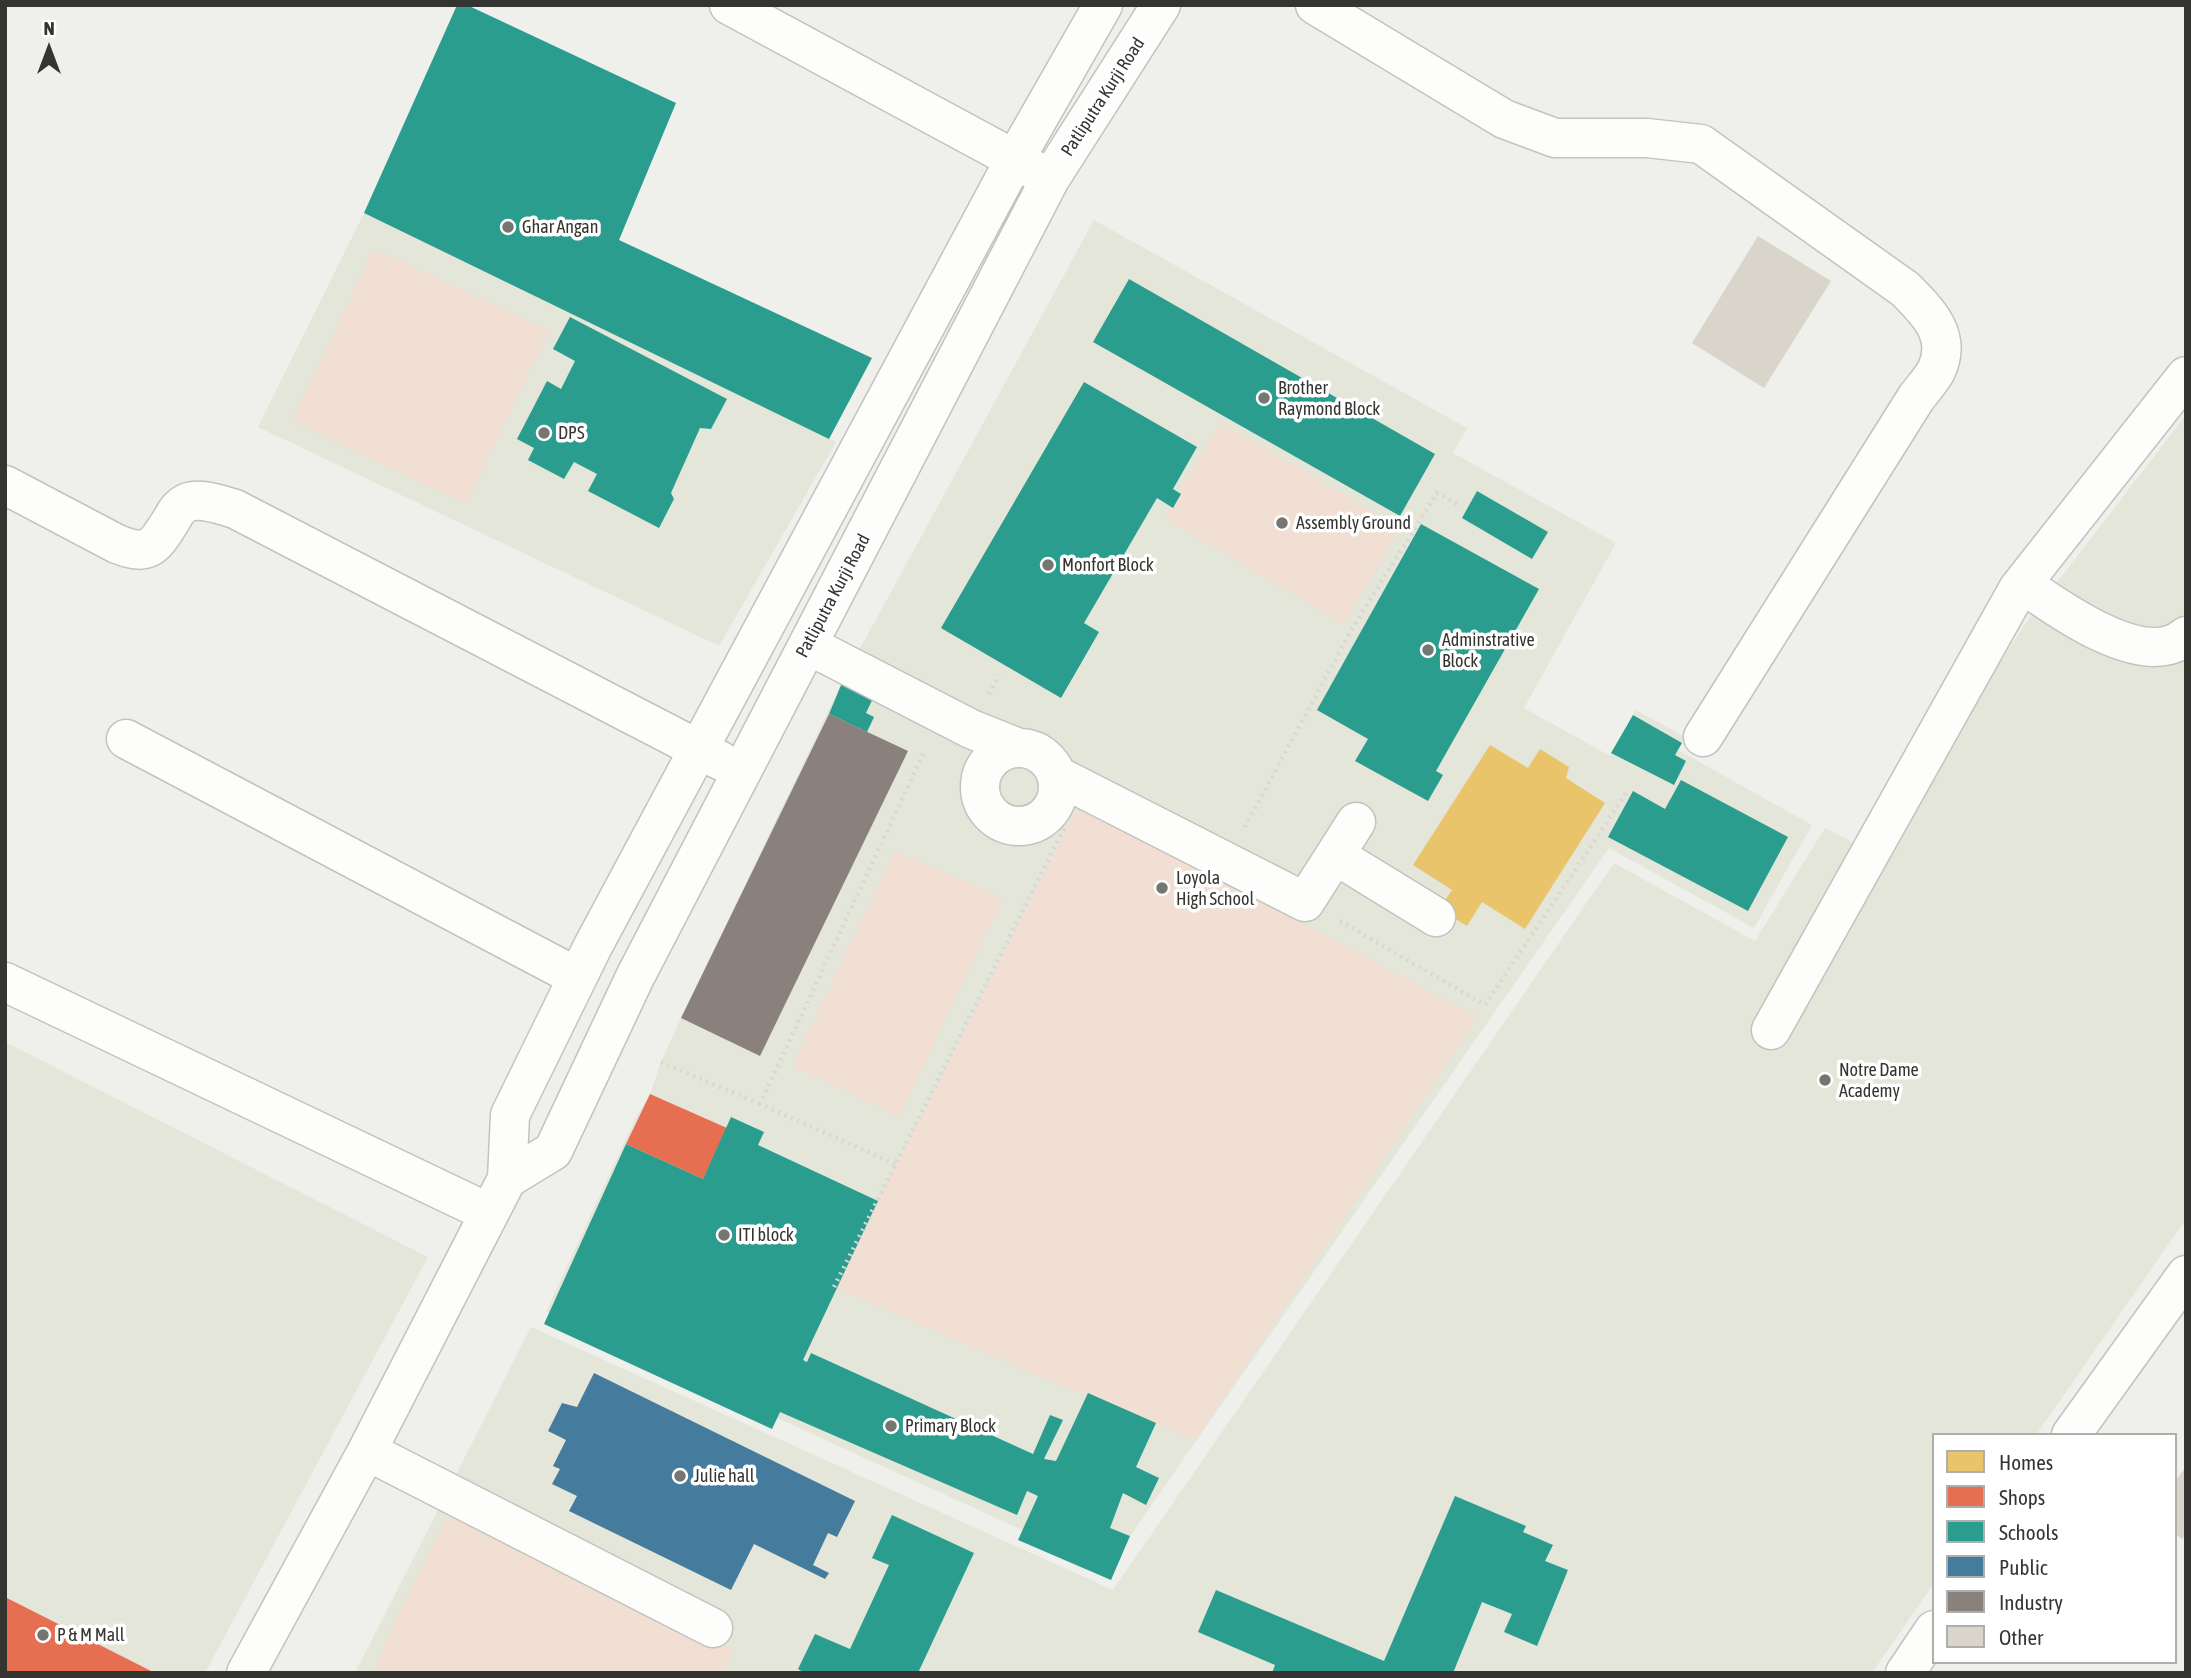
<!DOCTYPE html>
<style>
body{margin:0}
#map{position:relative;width:2191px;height:1678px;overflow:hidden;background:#eff0eb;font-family:"Asap Condensed",sans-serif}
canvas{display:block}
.frame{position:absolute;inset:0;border:7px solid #343531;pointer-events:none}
.legend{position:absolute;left:1932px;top:1433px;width:245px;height:231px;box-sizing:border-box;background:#fff;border:2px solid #aeaead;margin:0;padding:9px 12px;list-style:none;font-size:21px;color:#343531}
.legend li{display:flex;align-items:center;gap:14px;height:35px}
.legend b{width:35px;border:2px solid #aeaead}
.north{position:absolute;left:14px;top:14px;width:70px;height:70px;-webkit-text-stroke:5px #fff;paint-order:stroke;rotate:0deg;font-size:19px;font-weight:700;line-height:28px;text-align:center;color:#343531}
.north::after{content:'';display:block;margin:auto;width:24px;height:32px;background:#343531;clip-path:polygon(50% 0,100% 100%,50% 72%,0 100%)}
</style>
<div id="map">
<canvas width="2191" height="1678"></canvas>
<div class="frame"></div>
<ul class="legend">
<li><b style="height:19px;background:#e9c46a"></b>Homes</li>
<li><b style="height:19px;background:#e76f51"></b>Shops</li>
<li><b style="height:19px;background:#2a9d8f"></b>Schools</li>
<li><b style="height:19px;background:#457b9d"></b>Public</li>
<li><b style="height:19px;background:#8a817c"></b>Industry</li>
<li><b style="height:19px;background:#dad5ca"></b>Other</li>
</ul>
<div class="north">N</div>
</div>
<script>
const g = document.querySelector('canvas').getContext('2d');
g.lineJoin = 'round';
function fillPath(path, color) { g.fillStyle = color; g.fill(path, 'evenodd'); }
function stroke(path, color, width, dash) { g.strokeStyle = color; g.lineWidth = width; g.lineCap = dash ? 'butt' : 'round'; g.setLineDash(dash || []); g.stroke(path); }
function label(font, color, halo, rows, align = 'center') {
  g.font = font + ' "Asap Condensed",sans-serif'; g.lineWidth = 7; g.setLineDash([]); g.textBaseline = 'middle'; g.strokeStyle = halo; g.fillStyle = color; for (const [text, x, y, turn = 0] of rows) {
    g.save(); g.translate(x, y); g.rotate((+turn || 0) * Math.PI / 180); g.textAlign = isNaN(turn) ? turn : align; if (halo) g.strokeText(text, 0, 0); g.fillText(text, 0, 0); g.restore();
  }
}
fillPath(new Path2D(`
 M364 213 836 442 719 646 258 427Z
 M1094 220 1467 428 1453 453 1616 543 1524 708 1610 756 1636 710 1685 737 1678 750 1812 825 1754 928 1609 848 1107 1569 546 1312 635 1119 650 1094 661 1062 681 1018 844 678Z
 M2186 415V1219L2036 1435H1934V1583L1872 1673H355L531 1327 1113 1590 1614 863 1755 941 1825 828 1880 856 1920 783 2028 620Z
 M5 1042 428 1257 205 1673H5Z`), '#e4e6da');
fillPath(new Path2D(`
 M374 248 549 331 466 504 292 421Z
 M1221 422 1400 528 1343 624 1164 518Z
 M1080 803 1477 1017 1196 1439 1034 1374 834 1287Z
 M895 851 1003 898 899 1117 792 1065Z
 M452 1509 733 1650 722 1673H373L392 1628Z`), '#f0dfd2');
fillPath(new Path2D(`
 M1490 745 1528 768 1540 749 1569 767 1566 778 1605 803 1525 929 1482 902 1467 926 1439 909 1452 890 1413 865Z`), '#e9c46a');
fillPath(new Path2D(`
 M650 1094 727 1128 703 1179 626 1144Z
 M5 1597 155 1673H5Z`), '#e76f51');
fillPath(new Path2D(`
 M457 5H467L676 103 619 240 872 358 829 439 364 213Z
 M1129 279 1435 454 1400 516 1093 342Z
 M570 317 727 399 711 429 700 428 671 493 674 499 659 528 588 491 597 474 574 462 564 479 528 460 534 448 517 439 547 381 561 389 575 361 553 349Z
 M1084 382 1197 447 1173 489 1181 494 1173 508 1157 498 1084 623 1099 632 1061 698 941 628Z
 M1477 491 1548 532 1532 559 1462 518Z
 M1421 524 1539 589 1436 771 1443 775 1428 801 1355 761 1368 739 1317 710Z
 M844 678 875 694 866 713 874 717 867 732 829 714Z
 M1633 715 1682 743 1675 755 1686 761 1674 785 1611 753Z
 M1681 780 1788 837 1748 911 1608 837 1633 791 1665 809Z
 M731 1117 764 1132 758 1145 878 1201 803 1360 807 1362 811 1353 1033 1454 1050 1415 1063 1420 1044 1459 1056 1461 1088 1393 1156 1423 1136 1467 1159 1478 1146 1505 1123 1493 1110 1528 1130 1536 1111 1580 1018 1540 1038 1496 1027 1491 1017 1515 780 1412 772 1429 544 1324 626 1144 703 1179Z
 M1455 1496 1526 1526 1523 1532 1553 1545 1545 1561 1568 1570 1537 1646 1504 1632 1512 1614 1482 1602 1453 1673H1272L1275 1665 1198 1632 1216 1590 1384 1661Z
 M892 1515 974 1553 918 1673H805L798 1669 815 1634 850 1649 889 1565 872 1558Z`), '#2a9d8f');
fillPath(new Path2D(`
 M594 1373 855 1501 837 1537 828 1533 813 1565 829 1573 825 1579 754 1544 731 1590 569 1511 577 1496 552 1484 560 1469 553 1466 566 1440 548 1431 562 1403 577 1407Z`), '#457b9d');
fillPath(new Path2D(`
 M829 714 908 751 760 1056 681 1018Z`), '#8a817c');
fillPath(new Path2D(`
 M1758 236 1831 281 1764 388 1692 343Z
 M2186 1467V1535L2182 1539 2175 1534V1481Z`), '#dad5ca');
const minor = new Path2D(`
 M729 5 1038 172
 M1315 5 1504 119 1555 138H1647L1701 144 1905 289C1928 312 1953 336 1936 371 1931 380 1922 390 1916 398L1703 737
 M5 485 117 544C150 557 154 547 172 519 175 513 180 506 186 503 200 497 221 505 235 509L721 761
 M2023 584C2058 609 2145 672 2186 636
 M808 645 971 729 1016 747
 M126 739 577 977
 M980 787a39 39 0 1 1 78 0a39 39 0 1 1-78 0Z
 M1058 776 1305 902 1356 822
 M1335 855 1436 917
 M5 982 489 1213
 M1771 1030 2018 589 2186 376
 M507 1179 553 1151 635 977 1050 179 1161 5
 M2071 1435 2186 1275
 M367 1451 713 1628
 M246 1673 367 1451 507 1179 510 1115 593 946 1015 159 1103 5
 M1905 1673 1934 1630`);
stroke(minor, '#c2c3bf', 41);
stroke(new Path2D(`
 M989 694 999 675
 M1245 827 1353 627 1437 493 1461 506
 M1340 921 1485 1005 1627 792
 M661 1062 760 1104
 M895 1164 760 1104 925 750
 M834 1287 1066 824`), '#d6d6d4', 4.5, [2, 5]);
stroke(minor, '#fdfdfc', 38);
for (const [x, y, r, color] of [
 [508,227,7,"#757672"],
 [1264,398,7,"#757672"],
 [544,433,7,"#757672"],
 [1282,523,7,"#757672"],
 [1048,565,7,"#757672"],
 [1428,650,7,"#757672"],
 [1162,888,7,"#757672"],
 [1825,1080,7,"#757672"],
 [724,1235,7,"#757672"],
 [891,1426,7,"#757672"],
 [680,1476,7,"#757672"],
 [43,1635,7,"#757672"]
]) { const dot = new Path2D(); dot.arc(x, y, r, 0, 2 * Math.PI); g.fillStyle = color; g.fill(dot); stroke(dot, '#fff', 2.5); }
label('18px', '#343531', '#fff', [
 ["Patliputra Kurji Road",1103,97,-57],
 ["Patliputra Kurji Road",833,596,-62]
]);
label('18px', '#343531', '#fff', [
 ["Ghar Angan",522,227],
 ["Brother",1278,388],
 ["Raymond Block",1278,409],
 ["DPS",558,433],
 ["Assembly Ground",1296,523],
 ["Monfort Block",1062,565],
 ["Adminstrative",1442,640],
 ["Block",1442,661],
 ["Loyola",1176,878],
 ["High School",1176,899],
 ["Notre Dame",1839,1070],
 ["Academy",1839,1091],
 ["ITI block",738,1235],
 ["Primary Block",905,1426],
 ["Julie hall",694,1476],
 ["P & M Mall",57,1635]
], 'left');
</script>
